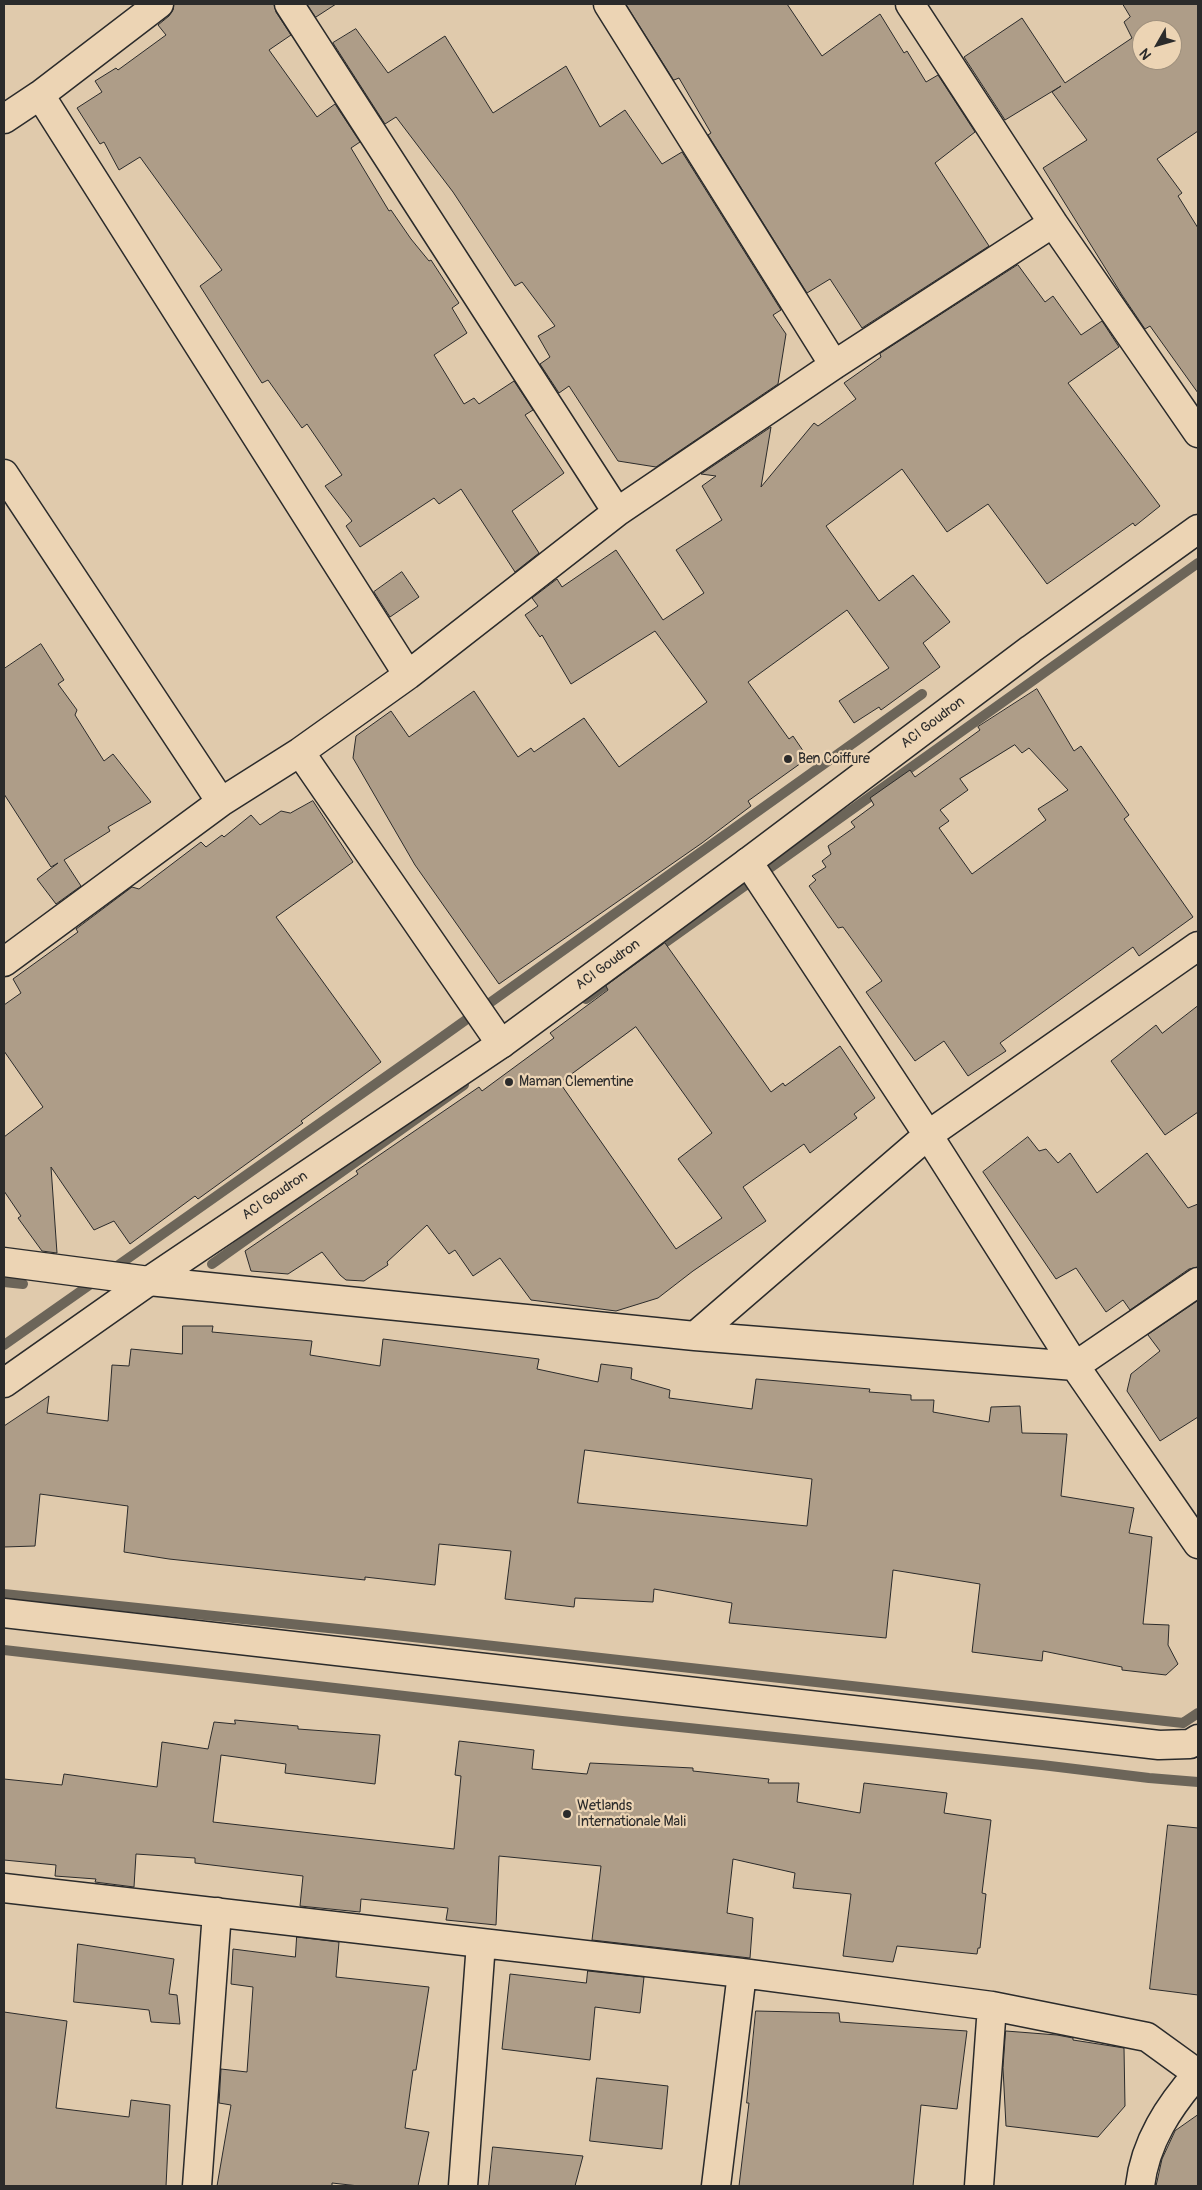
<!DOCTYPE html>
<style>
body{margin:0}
#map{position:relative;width:1202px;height:2190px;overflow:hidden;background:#e0caac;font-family:Pangolin,sans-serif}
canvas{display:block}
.frame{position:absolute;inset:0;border:5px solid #2b2b2b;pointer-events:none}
.north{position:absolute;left:1132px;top:20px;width:50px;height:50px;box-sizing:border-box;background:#ecd4b4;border:1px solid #9f907d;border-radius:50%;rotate:232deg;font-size:14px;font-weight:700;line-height:20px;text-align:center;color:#2b2b2b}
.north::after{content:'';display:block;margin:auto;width:18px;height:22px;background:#2b2b2b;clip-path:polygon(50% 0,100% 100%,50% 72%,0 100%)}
</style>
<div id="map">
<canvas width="1202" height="2190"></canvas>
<div class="frame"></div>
<div class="north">N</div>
</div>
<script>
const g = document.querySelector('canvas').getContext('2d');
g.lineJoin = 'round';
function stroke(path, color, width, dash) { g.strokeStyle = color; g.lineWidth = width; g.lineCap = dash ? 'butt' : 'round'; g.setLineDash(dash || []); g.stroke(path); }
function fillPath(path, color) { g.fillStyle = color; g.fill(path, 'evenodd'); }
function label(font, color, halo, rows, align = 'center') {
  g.font = font + ' Pangolin,sans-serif'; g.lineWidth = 4.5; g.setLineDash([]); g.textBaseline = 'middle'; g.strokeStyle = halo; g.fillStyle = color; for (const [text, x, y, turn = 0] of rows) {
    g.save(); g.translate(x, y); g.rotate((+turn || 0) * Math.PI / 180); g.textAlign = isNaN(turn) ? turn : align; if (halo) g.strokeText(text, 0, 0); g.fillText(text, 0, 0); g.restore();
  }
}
stroke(new Path2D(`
 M586 999 1198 563
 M212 1264 464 1085
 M110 1271 435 1042 922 694
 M4 1282 23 1284
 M4 1345 98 1279
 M4 1594 386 1634 1183 1723 1198 1713
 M4 1650 622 1721 1042 1765 1149 1778 1198 1782`), '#6c6559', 10);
const building = new Path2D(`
 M174 4H274L276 12 291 35 269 50 317 117 335 104 360 142 351 148 389 211 391 210 411 239 429 261 431 260 459 303 452 308 467 333 434 355 464 404 474 398 479 404 514 381 533 410 525 415 564 473 512 511 539 553 515 572 461 489 439 504 434 498 360 547 346 526 352 521 325 486 342 475 307 424 302 428 268 380 262 383 200 286 222 270 140 157 119 170 104 142 100 144 77 108 102 92 95 81 116 68 118 70 166 35 158 25 169 16 173 10Z
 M307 4H336L316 17Z
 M626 4H787L822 56 880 14 904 53 907 51 926 82 938 75 975 132 935 163 989 246 862 328 830 279 807 293 708 135 711 133 679 78 674 80Z
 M1123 4H1198V131L1157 159 1182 193 1178 196 1198 228V393L1150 326 1145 329 1122 295 1043 168 1087 140 1052 92 1061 86 1005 120 964 57 1022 18 1065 83 1132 38 1124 22 1130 17ZM1142 30H1172V60H1142Z
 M356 29 388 73 445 36 493 113 566 66 600 127 625 110 662 164 682 152 781 310 773 315 786 334 778 384 656 467 618 461 569 386 559 393 540 364 550 357 538 336 555 326 522 282 515 286 453 192 396 117 385 124 333 43Z
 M1018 265 1045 302 1053 296 1081 335 1102 321 1119 347 1068 383 1160 506 1135 526 1133 523 1047 584 988 504 947 532 902 469 826 526 879 601 913 575 950 622 923 643 940 667 881 710 879 707 854 723 839 701 889 668 847 610 748 682 789 739 793 736 808 758 748 801 751 806 702 843 499 984 415 865 353 758 356 736 391 711 409 737 474 691 518 757 531 748 534 752 584 718 619 767 707 702 655 631 571 684 542 635 540 637 525 615 538 606 532 598 557 579 562 587 616 550 663 620 704 593 676 550 722 520 702 486 716 476 701 474 771 427 761 487 814 423 818 426 856 399 844 383 881 357 880 354Z
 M402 572 419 597 390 617 374 592Z
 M41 644 64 680 58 684 77 710 75 715 104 761 113 754 151 802 108 827 110 831 64 860 81 886 56 904 37 879 58 863 51 867 4 794V669Z
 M1037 689 1074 751 1081 746 1129 815 1124 819 1193 917 1139 956 1133 947 1000 1043 1006 1051 968 1076 944 1041 915 1061 866 992 882 981 843 927 838 928 809 886 816 880 812 876 826 867 822 861 831 854 828 846 855 827 851 822 874 805 870 798 910 770 915 777 980 730 978 727ZM1015 745 1022 753 1029 748 1068 790 1038 809 1046 820 972 874 939 828 949 821 940 810 968 790 960 779Z
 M313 801 353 862 276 917 381 1062 301 1121 303 1123 198 1199 195 1196 130 1244 114 1221 94 1230 51 1167 57 1253 42 1251 18 1218 21 1216 4 1191V1137L43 1107 4 1051V1005L21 993 13 979 78 932 76 929 132 887 139 889 201 842 206 847 222 835 224 837 251 815 260 825 281 811 290 813Z
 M665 943 771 1092 783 1083 785 1086 840 1046 875 1098 854 1114 857 1118 810 1153 804 1144 743 1187 766 1221 693 1271 658 1298 616 1311 531 1300 500 1258 473 1276 455 1250 449 1254 427 1225 387 1262 388 1265 364 1281 346 1280 340 1275 322 1252 288 1274 251 1271 245 1251 358 1174 356 1171 479 1087 482 1091 554 1038 550 1033 608 990 606 986ZM636 1027 712 1133 678 1159 722 1218 676 1249 560 1083Z
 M1198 1006V1112L1165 1135 1111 1061 1156 1025 1162 1033Z
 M1028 1137 1039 1151 1046 1149 1058 1163 1070 1153 1097 1193 1147 1153 1188 1208 1198 1204V1267L1189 1269 1130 1310 1123 1300 1106 1312 1076 1268 1056 1279 983 1172Z
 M1198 1301V1417L1160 1441 1127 1391 1131 1374 1160 1351 1148 1335Z
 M183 1326H213L212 1332 312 1341 310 1355 380 1366 383 1339 539 1359 537 1369 598 1382 601 1364 632 1368 631 1379 670 1390 669 1398 752 1409 756 1379 870 1389 869 1392 911 1395V1400H934L933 1412 989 1422 991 1407 1020 1406 1022 1433 1067 1434 1061 1496 1134 1508 1129 1533 1152 1537 1143 1624 1169 1625 1168 1645 1178 1664 1166 1675 1122 1670V1667L1043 1651 1042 1661 972 1652 980 1584 893 1570 886 1638 729 1623 732 1603 654 1589 653 1602 575 1598 574 1607 505 1599 511 1551 439 1544 435 1585 365 1577V1580L169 1559 124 1552 128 1506 40 1494 35 1546 4 1547V1426L49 1396 47 1413 108 1421 112 1365 129 1366 131 1349 182 1354ZM585 1450 812 1479 807 1526 578 1503Z
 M235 1720 298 1726V1729L380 1735 375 1784 285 1773 286 1764 221 1755 213 1822 454 1849 461 1776 455 1775 459 1741 534 1750 532 1769 587 1774 590 1763 693 1768V1771L769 1779 768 1783H799L797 1802 860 1813 864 1783 947 1793 944 1813 991 1820 982 1893 986 1894 980 1948H978L977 1954 897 1946 893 1962 843 1956 851 1894 793 1888 795 1873 733 1859 727 1913 753 1918 750 1958 592 1940 601 1866 499 1856 496 1925 446 1920 448 1908 361 1899 360 1912 300 1906 303 1876 195 1863V1858L136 1854 134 1887 95 1882 96 1879 55 1876 56 1865 4 1860V1779L62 1785 64 1774 157 1787 162 1742 208 1749 214 1722 235 1724Z
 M1168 1825 1198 1828V1995L1150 1989Z
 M297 1937 339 1942 336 1977 429 1987 416 2070H413L405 2128 429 2132 418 2186H359L332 2183V2186H217L231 2105 219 2103 221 2069 247 2072 253 1987 231 1984 233 1949 295 1957Z
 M78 1944 174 1959 169 1994 177 1995 180 2024 151 2022 149 2010 74 2002Z
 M588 1971 644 1977 640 2013 595 2007 590 2060 502 2049 510 1974 586 1983Z
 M756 2011 839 2013 840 2022 967 2031 957 2109 921 2105 913 2186H739L749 2103H747Z
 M4 2012 67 2021 56 2108 129 2117 131 2100 170 2105 166 2186H4Z
 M1006 2031 1057 2035 1073 2038V2040L1124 2048 1125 2106 1098 2137 1006 2126 1003 2068Z
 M597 2078 668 2086 662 2149 590 2141Z
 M1198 2115V2186H1156L1162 2159 1175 2131Z
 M493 2147 583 2156 575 2186H489Z`);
fillPath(building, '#ae9d88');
stroke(building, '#2b2b2b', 1);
const minor = new Path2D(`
 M289 4 617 512
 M608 4 834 365
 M910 4 1053 223 1198 433
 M40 95 408 675
 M4 119 40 95 159 4
 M4 474 221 802
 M300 752 501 1044
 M748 862 928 1135 1075 1366 1198 1544
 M4 962 221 802 300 752 408 675 617 512 834 365 1053 223
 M4 1262 149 1281 695 1336 1075 1366 1198 1282
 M695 1336 928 1135 1198 946
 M4 1613 1159 1745 1190 1744 1198 1739
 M4 1888 742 1973 992 2006 1147 2037 1198 2074
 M197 2186 217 1912
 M463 2186 481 1943
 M716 2186 742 1973
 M979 2186 992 2006
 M1140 2186C1145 2142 1169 2106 1198 2073`);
const tertiary = new Path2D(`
 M4 1383 149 1281 501 1044 748 862 1031 649 1198 529`);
stroke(minor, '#2b2b2b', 31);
stroke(tertiary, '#2b2b2b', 31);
stroke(minor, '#ecd4b4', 28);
stroke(tertiary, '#ecd4b4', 28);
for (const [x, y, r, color] of [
 [788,759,5,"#2b2b2b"],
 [509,1082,5,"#2b2b2b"],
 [567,1814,5,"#2b2b2b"]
]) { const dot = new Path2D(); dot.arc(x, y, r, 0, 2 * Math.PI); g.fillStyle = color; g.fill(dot); stroke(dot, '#ecd4b4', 2); }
label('14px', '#2b2b2b', '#ecd4b4', [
 ["ACI Goudron",933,723,-37],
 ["ACI Goudron",608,965,-36],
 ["ACI Goudron",275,1196,-34]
]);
label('14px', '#2b2b2b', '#ecd4b4', [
 ["Ben Coiffure",798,759],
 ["Maman Clementine",519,1082],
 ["Wetlands",577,1806],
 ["Internationale Mali",577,1822]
], 'left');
</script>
